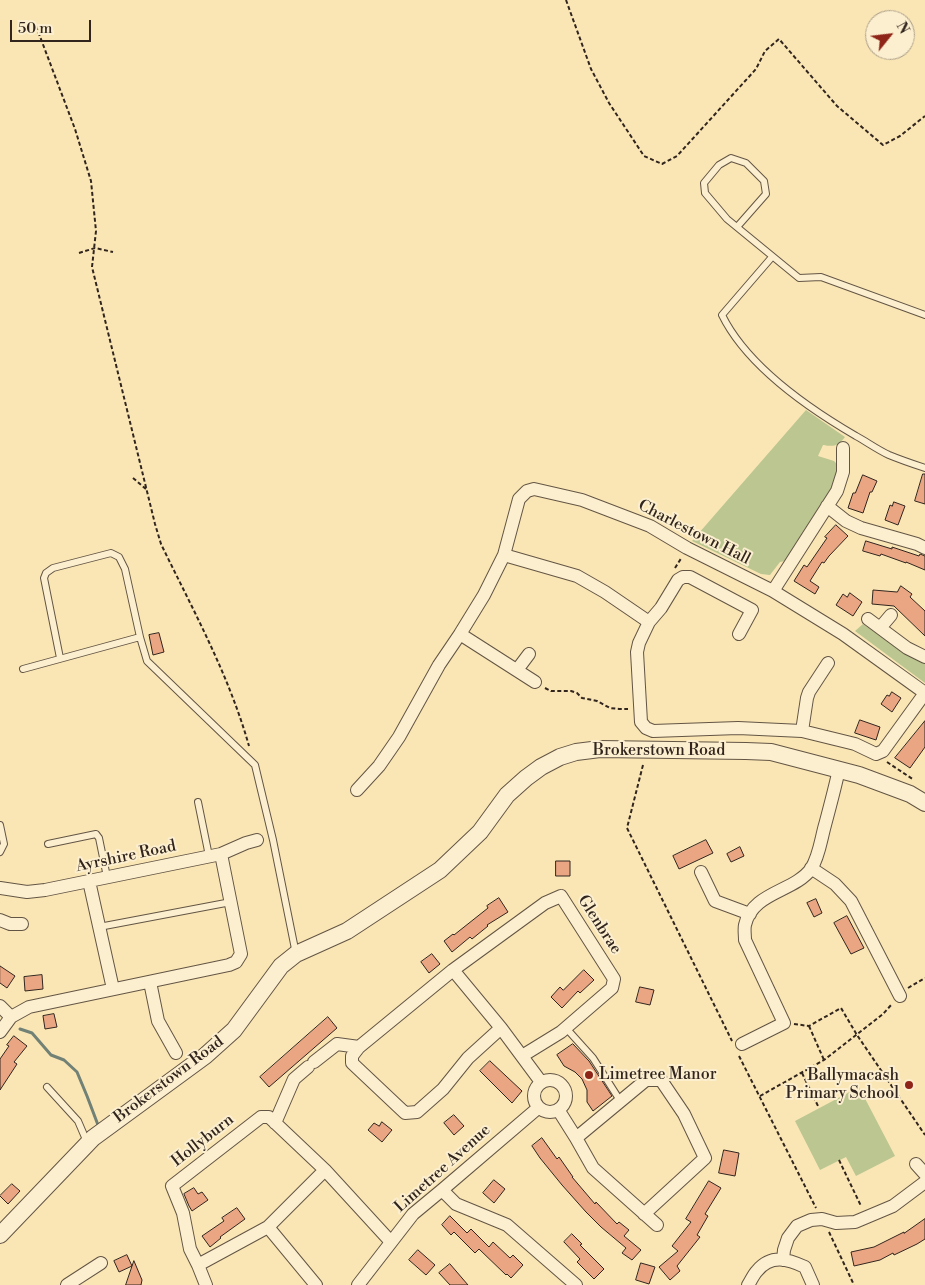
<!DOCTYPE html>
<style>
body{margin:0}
#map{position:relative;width:925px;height:1285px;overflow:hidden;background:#fae6b5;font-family:"Libre Bodoni",serif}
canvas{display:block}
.north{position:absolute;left:865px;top:10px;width:50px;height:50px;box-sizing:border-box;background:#fcefcf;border:1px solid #ab9e88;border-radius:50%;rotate:61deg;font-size:14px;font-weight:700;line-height:20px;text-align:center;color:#31251e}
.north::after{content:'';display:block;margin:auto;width:18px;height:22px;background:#8f2418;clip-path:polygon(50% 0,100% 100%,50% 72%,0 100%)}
.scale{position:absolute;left:10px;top:20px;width:81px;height:22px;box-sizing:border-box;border:2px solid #31251e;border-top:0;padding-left:6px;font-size:15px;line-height:18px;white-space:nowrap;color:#31251e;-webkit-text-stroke:4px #fcefcf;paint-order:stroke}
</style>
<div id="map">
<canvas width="925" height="1285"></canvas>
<div class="north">N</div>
<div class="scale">50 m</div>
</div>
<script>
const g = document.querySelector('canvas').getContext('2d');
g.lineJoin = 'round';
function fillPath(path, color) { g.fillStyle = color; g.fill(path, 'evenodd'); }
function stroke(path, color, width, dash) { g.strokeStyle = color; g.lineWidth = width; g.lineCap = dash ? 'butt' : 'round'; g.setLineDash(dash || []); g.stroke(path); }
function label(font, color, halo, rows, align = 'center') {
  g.font = font + ' "Libre Bodoni",serif'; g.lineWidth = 4; g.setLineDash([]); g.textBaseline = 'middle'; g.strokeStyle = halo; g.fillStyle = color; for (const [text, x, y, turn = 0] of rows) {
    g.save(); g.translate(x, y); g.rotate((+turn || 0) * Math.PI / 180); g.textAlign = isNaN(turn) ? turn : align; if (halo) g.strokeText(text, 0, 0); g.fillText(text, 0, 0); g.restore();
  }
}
fillPath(new Path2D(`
 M806 410 845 437C838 446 834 447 823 445L818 456 834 461 837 464V470L832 487 785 561 780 562 770 575 761 574 692 541Z
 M863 624 889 642 925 663V683L855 631Z
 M859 1087 895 1156 856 1176 846 1157 820 1170 795 1121Z`), '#bbc690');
stroke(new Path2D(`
 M20 1029 32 1033 51 1055 64 1060 77 1072 87 1096 98 1125`), '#728176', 3);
const building = new Path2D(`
 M923 474H925V504L915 501Z
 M863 475 877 481 872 492H870L863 513 848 508 853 493H855Z
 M894 502 905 506 898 525 885 520 890 505 892 506Z
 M836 525 848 536 829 556 824 563 822 562 810 581 819 587 815 594 794 581 804 565 807 567 827 538 825 537Z
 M866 541 892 549V547L919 556 920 554 925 556V570L906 562V563L881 554 880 556 863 551Z
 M901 586 912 594 910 597 925 611V636L894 606 872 604 873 590 897 592Z
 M850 593 862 602 853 616 836 605 843 594 847 597Z
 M159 633 164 652 153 655 149 635Z
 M892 692 901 698 892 712 881 704 887 695 889 696Z
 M860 720 880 727 876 740 855 733Z
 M925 721V747L910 768 895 758Z
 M706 840 713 853 679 869 673 856Z
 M740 847 744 856 731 862 727 854Z
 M556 861H570V876H556Z
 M499 898 508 912 487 925 488 926 472 939 470 937 452 952 444 941 453 934 454 935 488 908 487 906Z
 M816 899 822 913 814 917 807 903Z
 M847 916 864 948 851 954 834 923Z
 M432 954 440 964 429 973 421 962Z
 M0 966 15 976 7 988 0 983Z
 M584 970 594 980 580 993 578 991 562 1008 551 997 560 987 563 990Z
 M42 975 43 989 25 991 24 977Z
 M640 987 654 990 650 1005 636 1002Z
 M54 1014 57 1027 45 1029 43 1016Z
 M328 1017 337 1028 269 1087 260 1077Z
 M14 1036 27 1046 14 1062 17 1064 0 1090V1059L9 1046 7 1045Z
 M573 1044 589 1061 612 1096 593 1111 587 1102V1090L582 1079 575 1072 564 1066 557 1055Z
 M490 1061 522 1091 512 1103 480 1071Z
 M454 1115 464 1126 454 1135 444 1123Z
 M382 1122 392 1130 382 1142 368 1130 374 1123 379 1126Z
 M542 1138 557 1159 559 1157 573 1177H572L595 1204 596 1202 617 1224 619 1222 629 1230 624 1236 641 1250 632 1260 622 1253 626 1248 601 1227 586 1212 562 1185 540 1158 532 1146Z
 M724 1150 739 1153 735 1176 719 1173Z
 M494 1180 505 1189 494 1203 483 1193Z
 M709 1181 721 1188 705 1214 708 1216 697 1235 700 1237 677 1266 680 1271 670 1280 659 1267 678 1251 672 1246 691 1222 686 1219Z
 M12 1184 20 1191 8 1204 0 1196Z
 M194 1188 198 1194 202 1192 208 1200 192 1211 189 1206 184 1194Z
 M237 1208 245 1219 220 1237 221 1238 210 1247 202 1236 224 1221 222 1218Z
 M450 1216 467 1233 471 1229 489 1247 493 1242 510 1258 513 1255 523 1265 511 1278 507 1274 506 1275 479 1249 475 1253 454 1232 451 1235 442 1225Z
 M925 1219V1239L917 1244 894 1255 893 1253 880 1260 854 1266 851 1252 874 1247 904 1232V1233Z
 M572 1234 582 1244 580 1245 604 1269 594 1279 577 1262 580 1259 564 1242Z
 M418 1250 435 1265 426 1275 409 1260Z
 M127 1255 132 1266 119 1272 114 1261Z
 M134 1261 142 1280 141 1285H126Z
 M641 1263 655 1267 649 1284 636 1280Z
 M450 1264 468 1285H450L439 1273Z`);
fillPath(building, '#eaa583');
stroke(building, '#31251e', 1);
const service = new Path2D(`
 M737 227 766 194 764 181 746 163 731 158 719 165 704 183 705 193 727 219 799 278 821 277 925 315
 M772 257 722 315C747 366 808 408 856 436 867 442 878 450 889 455 901 460 913 464 925 468
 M60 658 44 578 46 573 53 568 111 553 119 557 125 569 140 637
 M23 669 140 637 147 661 255 765 273 840 296 954
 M198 802 209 856
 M0 825 4 844 0 852
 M48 844 96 834 99 838 107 877
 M99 927 231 902
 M566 1028 593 1058 621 1102
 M47 1087 78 1121 87 1142`);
const minor = new Path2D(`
 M827 506 846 521 861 528 917 544 925 548
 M504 555 577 576 605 592 649 622
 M773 591 837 491 843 472V448
 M868 619 907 648 925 657
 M880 628 891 615
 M460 634 535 682
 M739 634 752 610 690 577H683L678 580 661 608 649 622 639 643 637 652 641 722 646 728 653 731 738 728 802 731 855 744 876 754 883 751 925 693
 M517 670 529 654
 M802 731 807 698 809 692 828 663
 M357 790 379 766 399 737 439 665 460 634 484 595 504 555 519 499 527 491 534 489 582 500 650 526 687 548 773 591 843 634 925 693
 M811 868 835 884 851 901 900 996
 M701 872 715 901 750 914
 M89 881 113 989
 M0 888 27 892 45 890 221 854 246 843 257 840
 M0 920 10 924H22
 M453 970 501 1028 541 1082
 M150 982 158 1021 176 1053
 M0 1006 11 1017
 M501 1028 468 1058 443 1089 417 1112 405 1113 352 1063V1056L359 1047 453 970 545 903 561 896 614 979 612 988 561 1032 522 1056
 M0 1032 11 1017 29 1007 229 965 236 962 241 954 221 854
 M742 1044 784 1023 745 940C745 935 744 929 745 925 752 892 794 892 811 869 819 857 821 839 825 825 830 806 835 788 839 769
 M314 1062 337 1044 359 1047
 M534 1096a16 16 0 1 1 32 0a16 16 0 1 1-32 0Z
 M559 1111 576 1138 593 1168 657 1225
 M275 1123 294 1079 308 1067
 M576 1138 646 1080H661L684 1114 705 1158 644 1214
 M916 1164 925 1174
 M442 1190 456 1204 507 1225 576 1285
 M268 1227 316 1285
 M783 1260 784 1250 788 1238 797 1226 811 1220 822 1219 836 1223 855 1222 893 1206 925 1182
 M198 1265 268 1227 325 1170
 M67 1285 101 1263
 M206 1285 198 1265 190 1249 183 1213 172 1186 261 1117H269L325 1170 391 1242
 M358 1285 413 1214 442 1190 538 1108
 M748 1285C751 1281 753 1275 757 1271 771 1254 788 1259 805 1267L813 1285`);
const tertiary = new Path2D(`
 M0 1235 93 1138 205 1056 234 1030 281 966 296 954 347 931 440 870 480 832 507 795 526 778 541 767 560 757 576 752 600 749 746 751 771 752 859 775 910 794 925 803`);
stroke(service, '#635544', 8);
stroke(minor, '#635544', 14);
stroke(tertiary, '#635544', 18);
stroke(new Path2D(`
 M566 0 591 69 609 103 644 156 662 164 677 156 756 69 765 51 779 39 837 106 883 145 900 136 925 116
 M36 26 75 129 91 181 96 231 92 267 155 524 161 544C193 610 229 675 249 746
 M79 253 95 248 113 252
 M133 478 147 490
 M675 568 682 557
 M545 688 551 691H571L577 693 582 698 597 701 610 708 619 709H628
 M887 762 914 780
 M643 765 627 828 732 1041
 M908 988 925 978
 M794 1024 809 1026 841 1008 857 1035 925 1135
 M809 1026 824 1060
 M739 1056 816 1208
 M802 1073 819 1108
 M760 1096 824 1060 883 1014 892 1004
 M839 1160 861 1206
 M829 1232 854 1285`), '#31251e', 2, [4, 2.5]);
stroke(service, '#fcefcf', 6);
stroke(minor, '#fcefcf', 12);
stroke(tertiary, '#fcefcf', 16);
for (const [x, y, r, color] of [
 [589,1075,5,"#8f2418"],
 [909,1085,5,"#8f2418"]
]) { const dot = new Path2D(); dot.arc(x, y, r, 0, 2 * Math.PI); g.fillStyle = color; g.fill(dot); stroke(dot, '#fcefcf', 2); }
label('16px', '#31251e', '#fcefcf', [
 ["Charlestown Hall",694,533,27],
 ["Brokerstown Road",659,751],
 ["Ayrshire Road",126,857,-12],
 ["Glenbrae",599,925,57],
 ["Brokerstown Road",169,1080,-37],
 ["Hollyburn",203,1141,-38],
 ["Limetree Avenue",443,1169,-42]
]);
label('16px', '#31251e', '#fcefcf', [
 ["Limetree Manor",599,1075],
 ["Ballymacash",899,1076,"right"],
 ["Primary School",899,1094,"right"]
], 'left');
</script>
